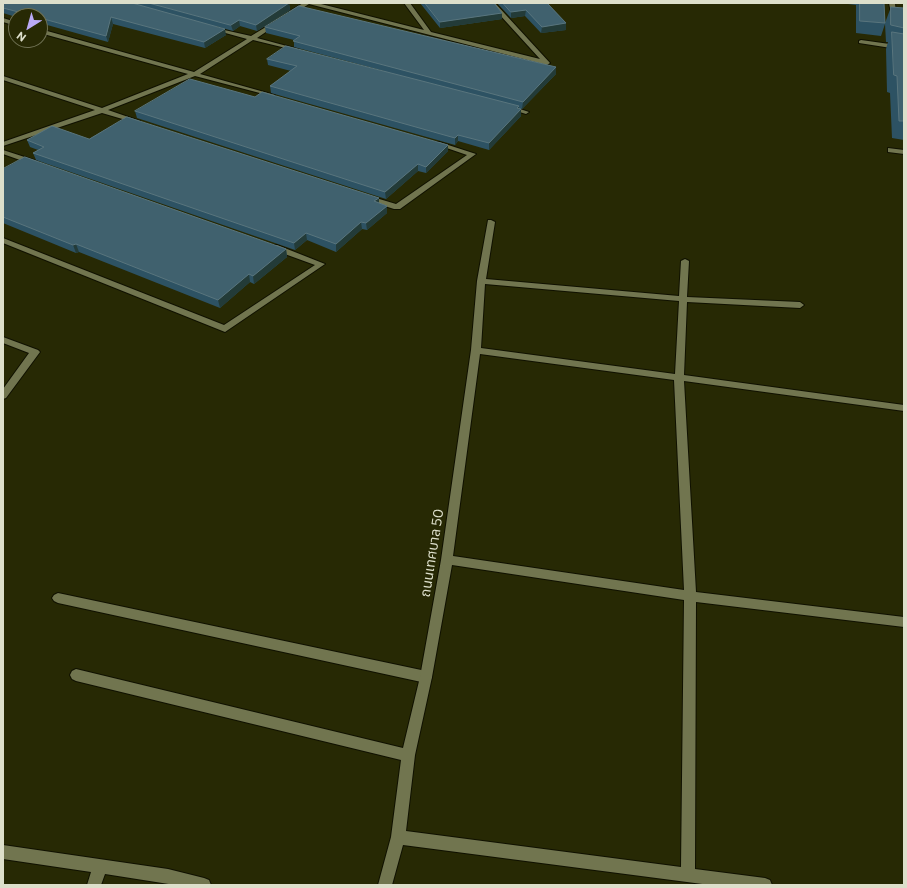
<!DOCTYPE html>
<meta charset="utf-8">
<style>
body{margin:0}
#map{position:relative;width:907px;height:888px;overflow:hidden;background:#272904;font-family:Commissioner,sans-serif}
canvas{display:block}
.frame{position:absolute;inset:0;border:4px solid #dddfcb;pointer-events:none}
.north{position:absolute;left:8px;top:8px;width:40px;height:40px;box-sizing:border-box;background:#272904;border:1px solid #707254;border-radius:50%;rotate:217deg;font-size:11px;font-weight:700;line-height:16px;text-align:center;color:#dddfcb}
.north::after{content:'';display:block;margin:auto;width:14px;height:18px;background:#baaaf6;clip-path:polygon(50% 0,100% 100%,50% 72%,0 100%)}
</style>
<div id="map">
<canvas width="907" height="888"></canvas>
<div class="frame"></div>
<div class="north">N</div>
</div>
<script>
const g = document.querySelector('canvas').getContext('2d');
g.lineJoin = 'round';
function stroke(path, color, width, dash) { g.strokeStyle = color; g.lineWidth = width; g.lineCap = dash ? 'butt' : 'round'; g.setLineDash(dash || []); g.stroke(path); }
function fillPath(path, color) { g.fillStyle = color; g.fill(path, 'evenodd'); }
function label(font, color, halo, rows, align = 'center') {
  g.font = font + ' Commissioner,"Noto Sans Thai",sans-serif'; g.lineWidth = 3; g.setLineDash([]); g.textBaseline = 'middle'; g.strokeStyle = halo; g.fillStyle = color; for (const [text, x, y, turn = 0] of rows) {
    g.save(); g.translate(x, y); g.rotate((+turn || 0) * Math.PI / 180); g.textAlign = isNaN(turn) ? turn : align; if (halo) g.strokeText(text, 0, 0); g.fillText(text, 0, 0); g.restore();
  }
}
const lane = new Path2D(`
 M3 337 38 350 40 352 6 398 3 399V389L29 353 3 343Z
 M58 593 426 671 430 673 432 677 430 681 426 683 58 603 54 601 52 598 54 595Z`);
const street = new Path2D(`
 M303 3H317L424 30 404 3H410L431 32 540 59 489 3H495L550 63 547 65 309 4 293 14H289V12Z
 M889 3H895L896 14 891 13Z
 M3 18 16 22V26L3 22Z
 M274 22 279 23 257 38 298 49V51L253 40 200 74 275 95V97L195 76 108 110 140 121V123H136L102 113 3 146V142L95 110 3 80V76L102 108 188 74 40 33V29L194 72 247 39 211 29V27L251 36Z
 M861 40 904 46V50L859 43V41Z
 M507 106H511L529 112 526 114 507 108Z
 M435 142H439L476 154 400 209H394L363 199V195H366L396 204 467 155 435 144Z
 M888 148 904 150V154L888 152Z
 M3 150 37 161 38 163 34 165 3 154Z
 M488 220H491L495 222 486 279 679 296 681 261 685 259 689 261 687 297 800 302 804 305 800 308 687 302 684 375 904 405V411L684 381 696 592 904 617V627L696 602 695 869 765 878 770 880 772 885H710L403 845 392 885H378L391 837 401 760 76 681 72 679 70 675 72 671 76 669 403 748 420 677 441 560 471 350 477 281ZM485 284 679 301 675 374 481 348ZM480 354 674 380 684 590 453 556ZM452 565 684 600 681 867 406 831 415 755 432 677Z
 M3 238 224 325 315 265 271 249V245H277L325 264 225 332 3 243Z
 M3 845 168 869 204 878 209 880 211 885H175L105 874 101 885H87L91 872 3 859Z`);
stroke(lane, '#101100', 2);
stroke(street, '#101100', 2);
fillPath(lane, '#71754f');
fillPath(street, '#71754f');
fillPath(new Path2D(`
 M3 3H289L290 10 257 31 240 26 233 31 215 26 226 35 205 48 113 24 108 42 40 23V16H16V17L3 13Z
 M420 3H494L502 13V19L440 28Z
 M497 3H547L566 23V30L541 33 525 16 511 18Z
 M848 3H884L885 23 891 7 904 8V140L892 138 890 93 887 92 886 49 888 42H886L885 24 881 36 856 33V5L848 4Z
 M265 27 556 67V74L522 109 519 108 521 109V116L489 150 458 141 455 145 271 93 270 86 291 71 268 65 267 59 384 71 294 47V40L266 33Z
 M135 111 448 151 426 173 418 171 386 199 137 118Z
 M89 139 379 198V203L387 206V213L367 230 362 229 336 252 307 240 295 250 36 160 33 153 38 150 30 147 27 140Z
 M3 169 286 249 287 257 254 284 250 282 220 308 79 252 76 253 3 223Z`), '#2d5263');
fillPath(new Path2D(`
 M289 3 290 10 257 31 256 25Z
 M526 10 525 16 511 18V12Z
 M502 13V19L440 28V22Z
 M111 17 113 24 108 42 106 36Z
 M239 20 240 26 233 31 231 25Z
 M566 23V30L541 33 542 27Z
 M225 29 226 35 205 48 204 42Z
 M556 67V74L522 109 523 102Z
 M519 106 518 112 521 109V116L489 150V143Z
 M458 135V141L455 145V138Z
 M448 145V151L426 173V167Z
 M418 164V171L386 199 385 192Z
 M379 198V205L374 201Z
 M387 206V213L367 230 366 223Z
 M361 222 362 229 336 252V244Z
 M306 233 307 240 295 250 294 243Z
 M76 244 79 252 76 253 73 245Z
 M286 249 287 257 254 284 253 276Z
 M249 274 250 282 220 308 218 300Z`), '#233b38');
const building = new Path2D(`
 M3 3H132L225 29 204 42 111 17 106 36 40 18V16H34L3 8Z
 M149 3H289L256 25 239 20 231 25Z
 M425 3H494L502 13 440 22Z
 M503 3H547L566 23 542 27 526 10 511 12Z
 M860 3H884L885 23 860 21Z
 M299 6 556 67 523 102 293 41 300 36 265 27Z
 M891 7 904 8V28L891 25Z
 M892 32 904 34V121H899L897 76 894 75Z
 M286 46 519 106 517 108 521 109 489 143 458 135 455 138 270 86 297 66 267 59Z
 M190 79 255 97 262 92 448 145 426 167 418 164 385 192 135 111Z
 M127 117 379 198 374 201 387 206 366 223 361 222 336 244 306 233 294 243 33 153 44 147 27 140 52 126 89 139Z
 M25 157 286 249 253 276 249 274 218 300 76 244 73 245 3 217V169Z`);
fillPath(building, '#40616e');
stroke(building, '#59757d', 1);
label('14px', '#dddfcb', '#272904', [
 ["ถนนเทศบาล 50",432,553,-81]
]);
</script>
